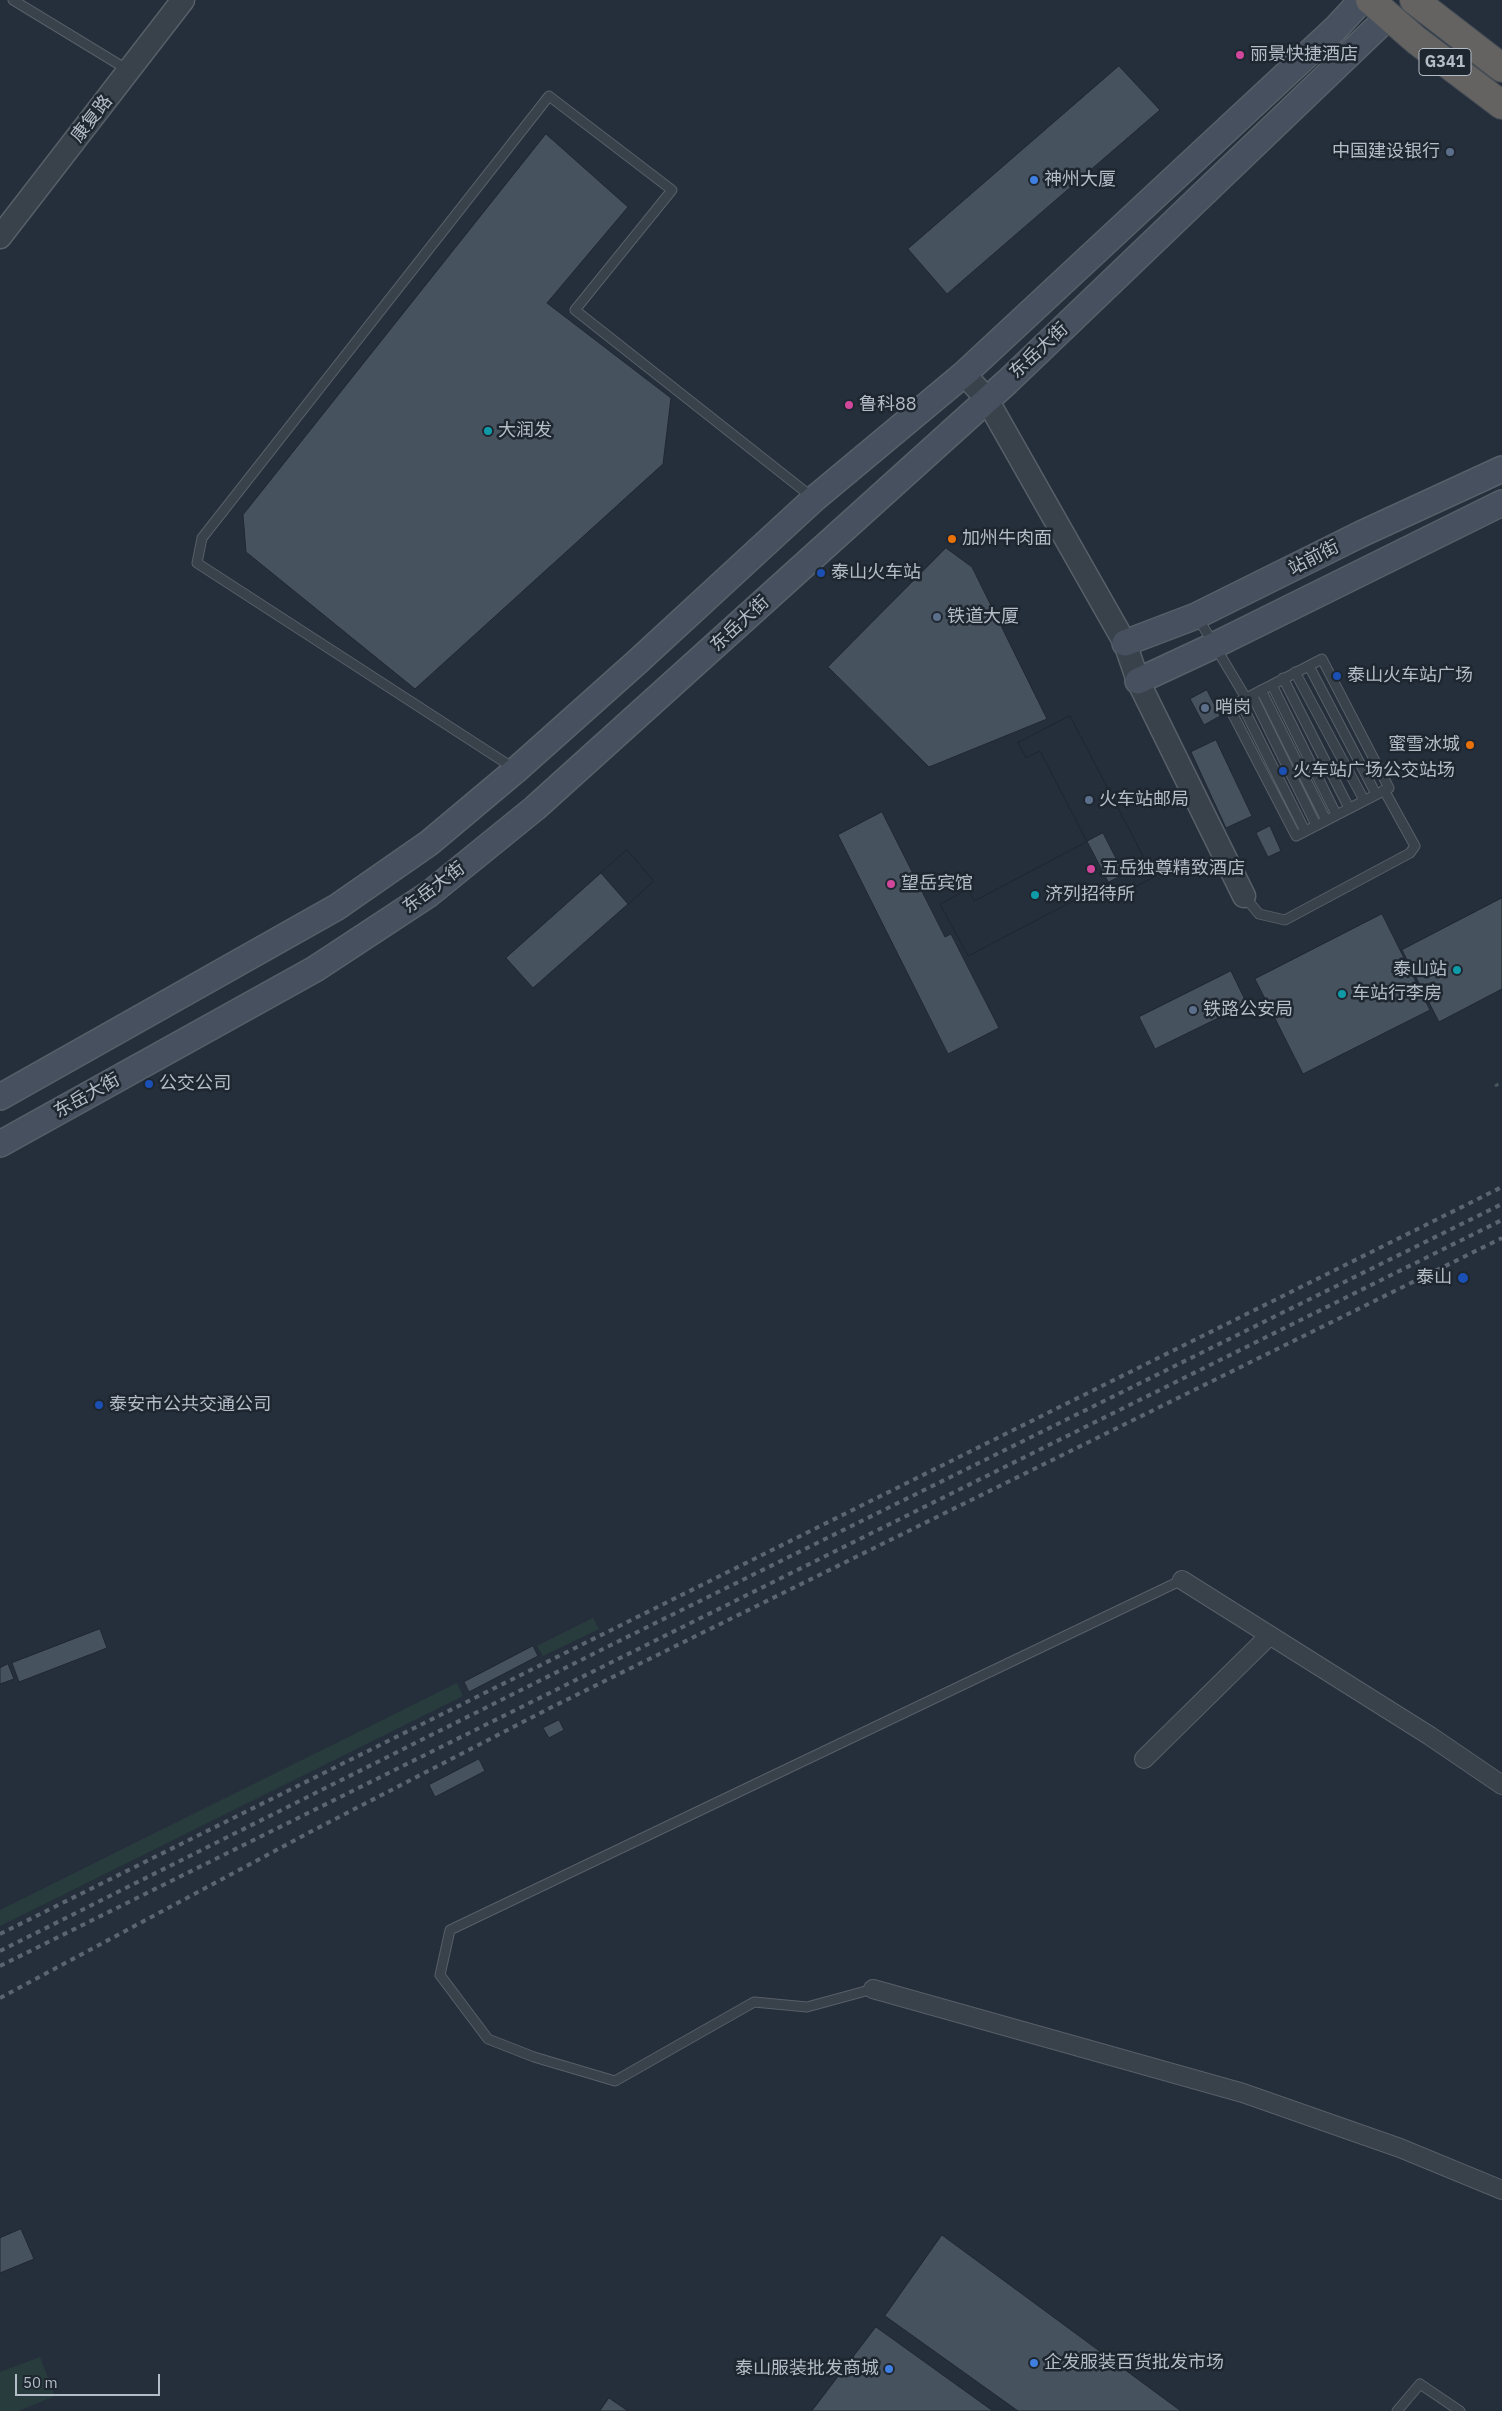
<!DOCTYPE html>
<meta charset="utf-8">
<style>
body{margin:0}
#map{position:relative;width:1502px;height:2411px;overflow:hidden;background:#252f3b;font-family:"IBM Plex Sans",sans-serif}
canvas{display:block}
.scale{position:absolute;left:15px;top:2374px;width:145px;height:22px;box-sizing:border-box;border:2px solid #b4bcc7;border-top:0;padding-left:6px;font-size:15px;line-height:18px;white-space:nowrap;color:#b4bcc7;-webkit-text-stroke:4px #1e2630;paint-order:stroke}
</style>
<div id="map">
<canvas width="1502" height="2411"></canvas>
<div class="scale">50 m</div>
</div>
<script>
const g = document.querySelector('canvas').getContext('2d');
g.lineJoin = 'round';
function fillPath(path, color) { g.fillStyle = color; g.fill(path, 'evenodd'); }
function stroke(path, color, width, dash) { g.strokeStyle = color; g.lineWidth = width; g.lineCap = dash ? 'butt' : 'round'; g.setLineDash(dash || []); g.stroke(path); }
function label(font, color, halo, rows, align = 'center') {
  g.font = font + ' "IBM Plex Sans","Noto Sans SC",sans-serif'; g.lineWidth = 5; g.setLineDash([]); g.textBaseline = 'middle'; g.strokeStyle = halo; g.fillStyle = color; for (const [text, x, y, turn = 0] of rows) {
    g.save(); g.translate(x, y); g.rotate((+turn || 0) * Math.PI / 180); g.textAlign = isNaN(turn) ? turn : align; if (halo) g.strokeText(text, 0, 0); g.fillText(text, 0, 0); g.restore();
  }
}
fillPath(new Path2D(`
 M593 1618 599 1629 543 1656 537 1646Z
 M457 1683 463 1696 0 1926V1910Z
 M40 2357 55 2396 18 2411H0V2372Z`), '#283c3d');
const building = new Path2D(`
 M1119 66 1160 110 947 294 908 249Z
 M546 134 628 207 547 303 671 398 663 464 415 689 246 552 243 515Z
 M946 548 972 567 1047 719 929 767 828 667Z
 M1207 690 1220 716 1204 725 1190 699Z
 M1070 716 1154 877 1116 897 1040 751 1026 758 1018 743Z
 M1070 716 1154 877 1116 897 1108 883 968 956 940 904 968 889 974 901 1087 842 1040 751 1026 758 1018 743Z
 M1216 740 1252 816 1226 828 1191 752Z
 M882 812 945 937 951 934 999 1028 948 1054 838 835Z
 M1270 826 1281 851 1268 857 1256 833Z
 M1103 833 1124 874 968 956 940 904 968 889 974 901Z
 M627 850 654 881 628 904 601 873Z
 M627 850 654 881 533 988 506 958Z
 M1502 898V989L1439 1022 1402 950Z
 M1382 914 1430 1010 1303 1074 1255 979Z
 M1231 971 1247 1004 1155 1049 1139 1017Z
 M100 1629 107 1648 19 1682 12 1663Z
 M533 1646 538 1656 469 1692 464 1682Z
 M8 1664 14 1679 0 1684V1668Z
 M559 1720 564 1730 549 1738 543 1728Z
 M479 1759 485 1771 435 1797 429 1785Z
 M21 2229 34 2259 0 2273V2238Z
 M942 2235 1181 2411H1018L885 2316Z
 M876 2327 993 2411H812Z
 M609 2398 628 2411H600Z`);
fillPath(building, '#47525f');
stroke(building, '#202832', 1);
const service = new Path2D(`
 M13 0 128 70
 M1198 618 1246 698
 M1322 659 1389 788 1296 836 1229 707Z
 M1309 666 1376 794
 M1295 672 1364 800
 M1283 678 1349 808
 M1272 685 1336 814
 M1261 690 1326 820
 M1252 695 1316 825
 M1240 701 1305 831
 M515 769 197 563 202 538 549 96 672 190 575 310 812 497
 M1244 896 1259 914 1285 920 1410 853 1415 846 1384 790
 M873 1989 807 2007 754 2002 615 2081 534 2057 488 2039 440 1975 450 1930 1182 1580
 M1397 2411 1420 2384 1460 2411`);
const minor = new Path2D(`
 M1182 1580 1430 1736 1502 1785
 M1144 1759 1270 1635
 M873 1989 1243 2093 1400 2148 1502 2190`);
const tertiary = new Path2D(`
 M0 237 183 0
 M964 374 986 398 1125 643 1138 681 1244 896`);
const secondary = new Path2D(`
 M1125 643 1196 616 1361 534 1502 469
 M1138 681 1213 646 1502 503
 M0 1097 337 907 429 843 516 770 636 663 814 499 964 374 1336 28 1362 0
 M0 1144 315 969 429 894 535 808 1007 382 1388 17`);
const trunk = new Path2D(`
 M1370 0 1416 40 1502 105
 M1414 0 1502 68`);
stroke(service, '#575f69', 11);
stroke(minor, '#575f69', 20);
stroke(tertiary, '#575f69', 25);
stroke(secondary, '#575f69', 28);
stroke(trunk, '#444c56', 30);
stroke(new Path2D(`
 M1495 1086 1502 1082`), '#47595b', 3, [4, 4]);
stroke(service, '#39414b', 9);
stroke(minor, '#39414b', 18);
stroke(tertiary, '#39414b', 22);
stroke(secondary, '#47505e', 25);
stroke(trunk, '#646361', 28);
stroke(new Path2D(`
 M0 1934 1502 1187
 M0 1951 607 1647 1502 1204
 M0 1966 1502 1220
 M0 1998 312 1831 550 1708 1502 1238`), '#5b6572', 4, [5, 5]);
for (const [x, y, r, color] of [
 [1240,55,5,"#d1479c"],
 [1450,152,5,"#5c6f8a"],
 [1034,180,5,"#3f7fe0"],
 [849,405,5,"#d1479c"],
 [488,431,5,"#0f9aa8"],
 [952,539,5,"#e8710a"],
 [821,573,5,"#1a4fb4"],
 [937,617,5,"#5c6f8a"],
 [1337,676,5,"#1a4fb4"],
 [1205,708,5,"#5c6f8a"],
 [1470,745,5,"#e8710a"],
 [1283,771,5,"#1a4fb4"],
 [1089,800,5,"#5c6f8a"],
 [1091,869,5,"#d1479c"],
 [891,884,5,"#d1479c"],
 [1035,895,5,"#0f9aa8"],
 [1457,970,5,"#0f9aa8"],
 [1342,994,5,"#0f9aa8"],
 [1193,1010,5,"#5c6f8a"],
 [149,1084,5,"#1a4fb4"],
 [1463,1278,6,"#1a4fb4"],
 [99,1405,5,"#1a4fb4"],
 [1034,2363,5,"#3f7fe0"],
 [889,2369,5,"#3f7fe0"]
]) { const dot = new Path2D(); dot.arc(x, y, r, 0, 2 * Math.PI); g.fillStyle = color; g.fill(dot); stroke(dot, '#1e2630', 2); }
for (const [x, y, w] of [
 [1445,62,52]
]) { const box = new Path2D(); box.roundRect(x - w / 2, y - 13.5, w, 27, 4); g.fillStyle = '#1e2630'; g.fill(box); stroke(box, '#b4bcc7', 1); }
label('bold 16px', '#b4bcc7', null, [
 ["G341",1445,62]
]);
label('18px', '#b4bcc7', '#1e2630', [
 ["丽景快捷酒店",1250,55],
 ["中国建设银行",1440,152,"right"],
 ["神州大厦",1044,180],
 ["鲁科88",859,405],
 ["大润发",498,431],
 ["加州牛肉面",962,539],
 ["泰山火车站",831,573],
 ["铁道大厦",947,617],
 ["泰山火车站广场",1347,676],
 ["哨岗",1215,708],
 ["蜜雪冰城",1460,745,"right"],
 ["火车站广场公交站场",1293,771],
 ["火车站邮局",1099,800],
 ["五岳独尊精致酒店",1101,869],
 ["望岳宾馆",901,884],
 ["济列招待所",1045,895],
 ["泰山站",1447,970,"right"],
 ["车站行李房",1352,994],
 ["铁路公安局",1203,1010],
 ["公交公司",159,1084],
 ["泰山",1452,1278,"right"],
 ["泰安市公共交通公司",109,1405],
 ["企发服装百货批发市场",1044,2363],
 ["泰山服装批发商城",879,2369,"right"]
], 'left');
label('18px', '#b4bcc7', '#1e2630', [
 ["康复路",92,119,-52],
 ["东岳大街",1039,351,-43],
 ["站前街",1314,558,-27],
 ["东岳大街",740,624,-43],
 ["东岳大街",434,888,-37],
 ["东岳大街",87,1096,-29]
]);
</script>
